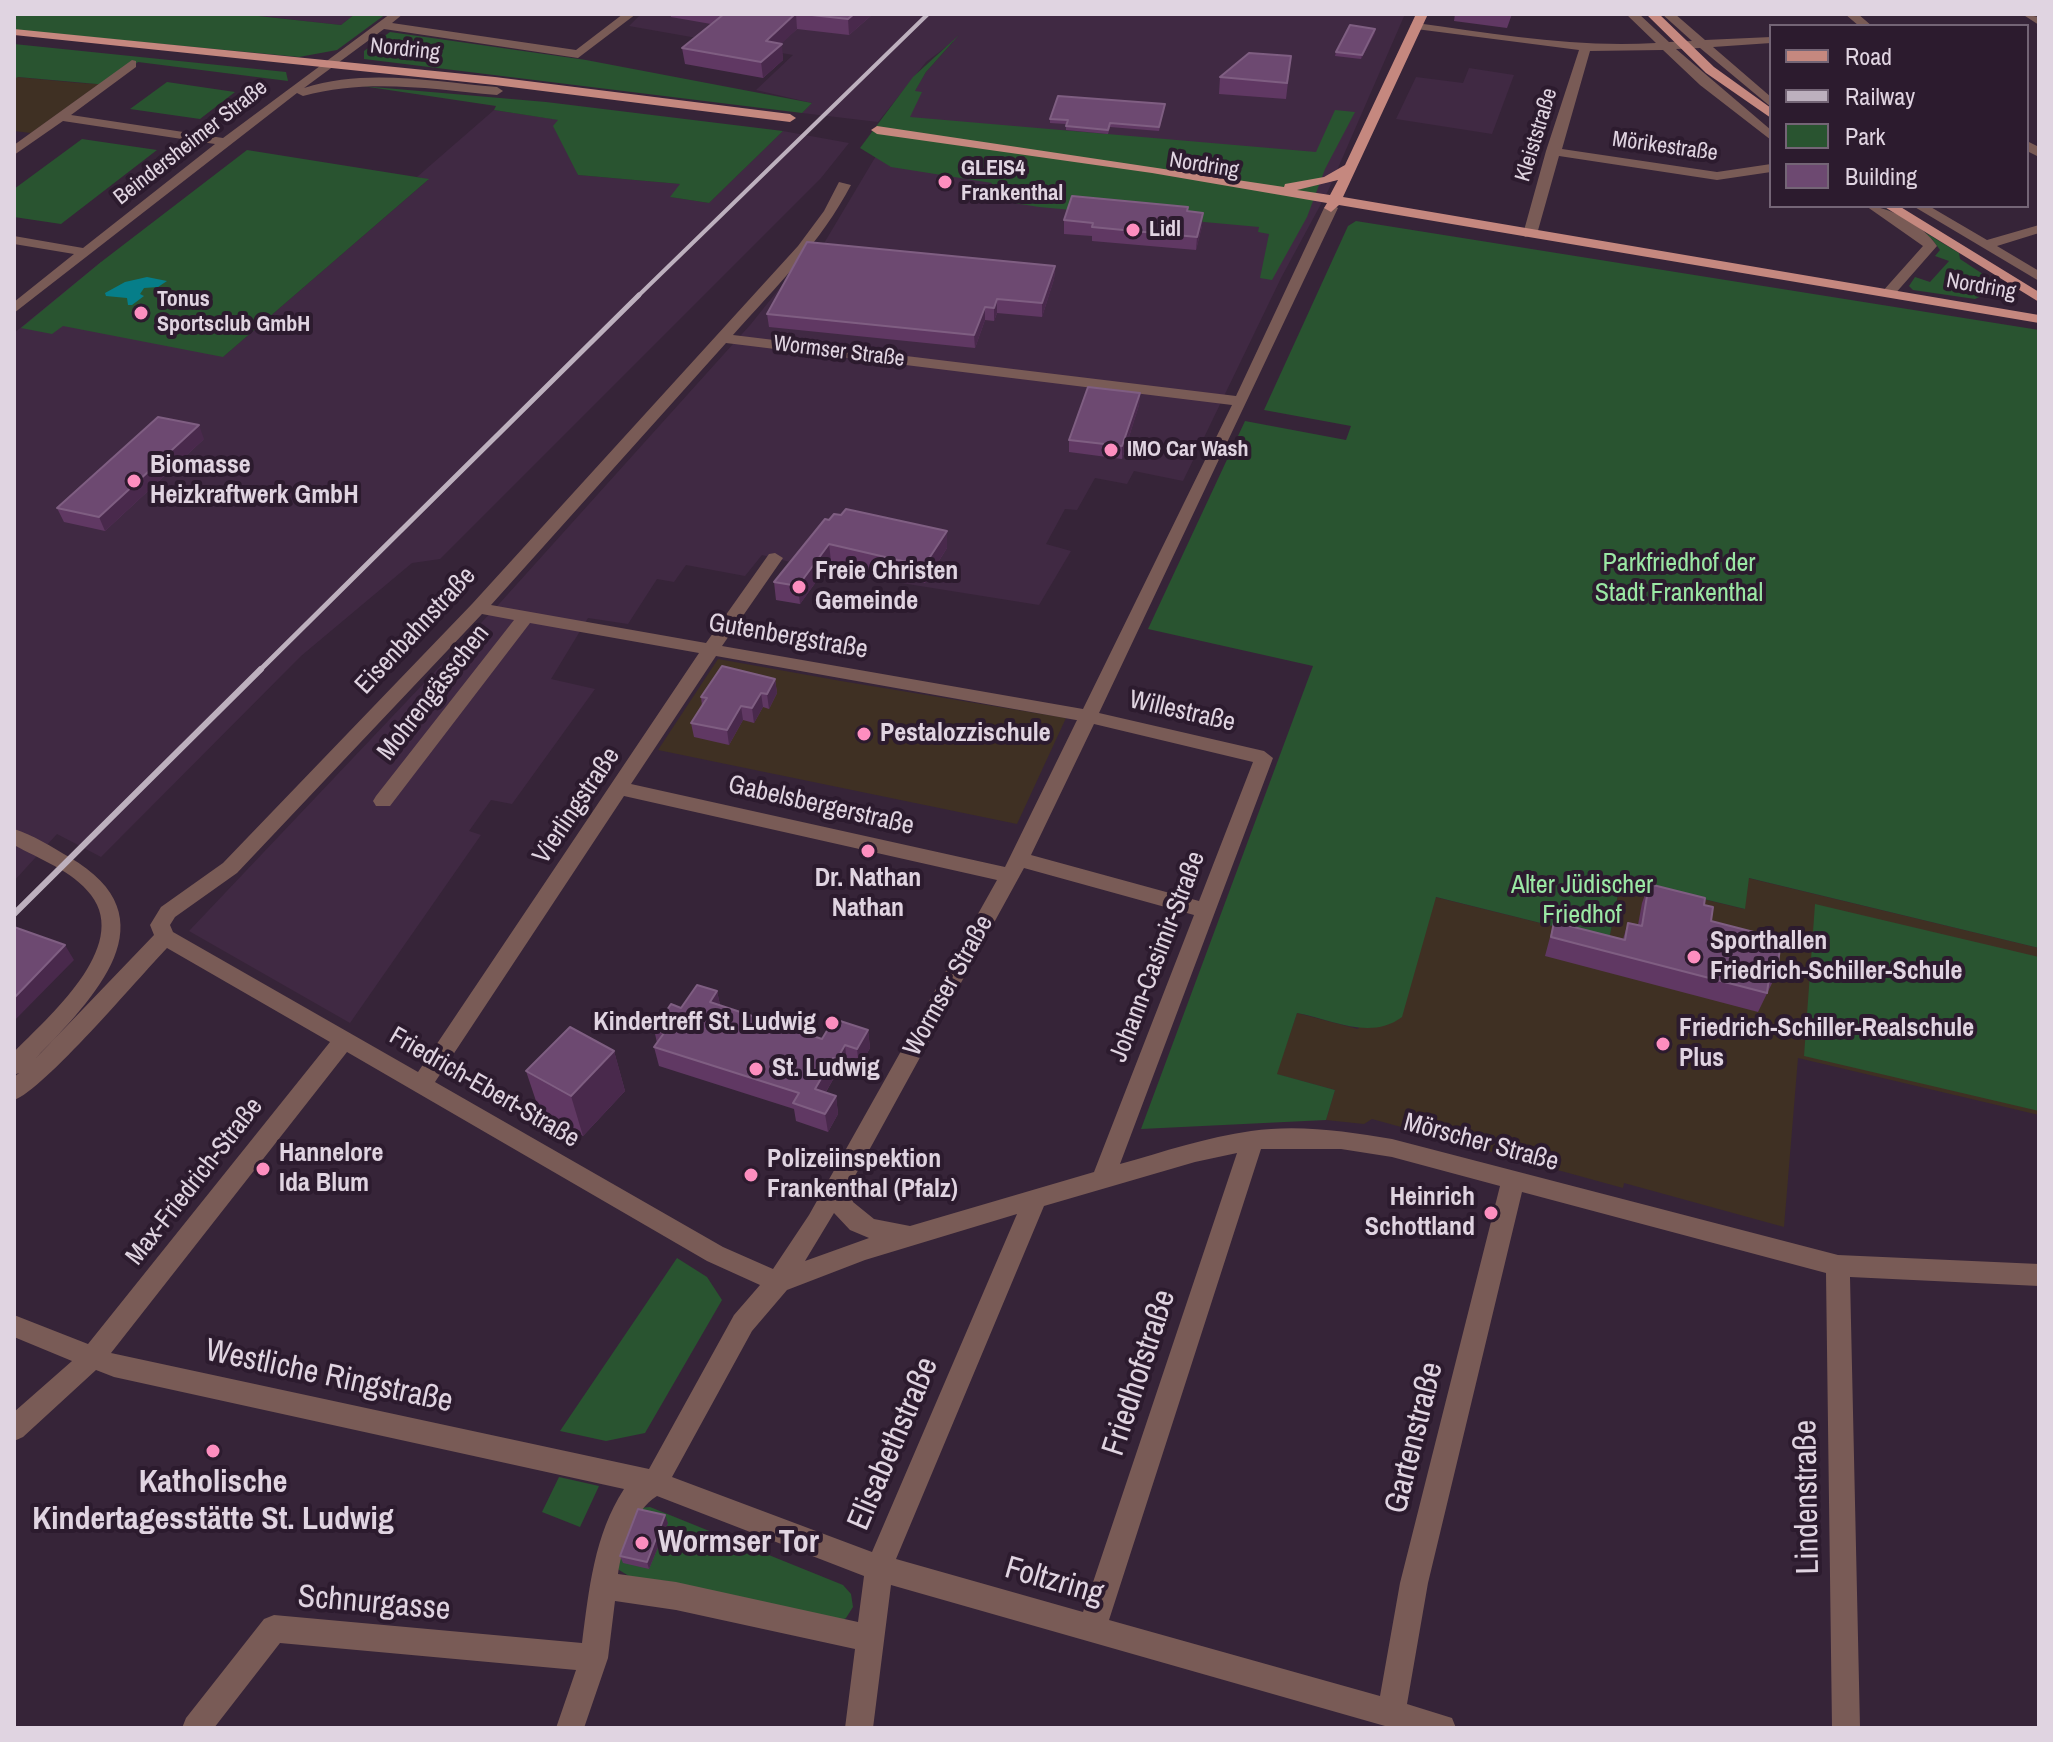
<!DOCTYPE html>
<meta charset="utf-8">
<style>
body{margin:0}
#map{position:relative;width:2053px;height:1742px;overflow:hidden;background:#362438;font-family:"Archivo Narrow",sans-serif}
canvas{display:block}
.frame{position:absolute;inset:0;border:16px solid #e0d4e1;pointer-events:none}
.legend{position:absolute;left:1769px;top:24px;width:260px;height:184px;box-sizing:border-box;background:#2c1b2e;border:2px solid #746576;margin:0;padding:10px 14px;list-style:none;font-size:24px;color:#e0d4e1}
.legend li{display:flex;align-items:center;gap:16px;height:40px}
.legend b{width:40px;border:2px solid #746576}
</style>
<div id="map">
<canvas width="2053" height="1742"></canvas>
<div class="frame"></div>
<ul class="legend">
<li><b style="height:10px;background:#c5887f"></b>Road</li>
<li><b style="height:10px;background:#bdb0be"></b>Railway</li>
<li><b style="height:22px;background:#295430"></b>Park</li>
<li><b style="height:22px;background:#6d4971"></b>Building</li>
</ul>
</div>
<script>
const g = document.querySelector('canvas').getContext('2d');
g.lineJoin = 'round';
function fillPath(path, color) { g.fillStyle = color; g.fill(path, 'evenodd'); }
function stroke(path, color, width, dash) { g.strokeStyle = color; g.lineWidth = width; g.lineCap = dash ? 'butt' : 'round'; g.setLineDash(dash || []); g.stroke(path); }
function label(font, color, halo, rows, align = 'center') {
  g.font = font + ' "Archivo Narrow",sans-serif'; g.lineWidth = 8; g.setLineDash([]); g.textBaseline = 'middle'; g.strokeStyle = halo; g.fillStyle = color; for (const [text, x, y, turn = 0] of rows) {
    g.save(); g.translate(x, y); g.rotate((+turn || 0) * Math.PI / 180); g.textAlign = isNaN(turn) ? turn : align; if (halo) g.strokeText(text, 0, 0); g.fillText(text, 0, 0); g.restore();
  }
}
fillPath(new Path2D(`
 M240 14H355L341 25Z
 M641 14H1405L1328 191 1281 278 1183 481 1134 471 1127 484 1095 478 1077 510 1065 509 1046 544 1071 551 1039 605 826 571 762 555 745 576 686 565 674 582 657 579 628 624 588 618 551 679 595 689 512 804 491 800 469 831 481 835 350 1023 189 931 499 604 751 324 807 254 817 255 926 72 954 41 926 62 878 122 802 113 812 103 756 90 793 55 629 26Z
 M1469 68 1514 75 1492 134 1396 119 1416 77 1463 83Z
 M494 110 560 120 578 175 681 184 671 197 709 203 783 131 849 143 821 178 440 559 412 563 301 656 101 857 57 834 14 881V333L101 262 267 293 223 357 428 180 417 177Z`), '#402943');
fillPath(new Path2D(`
 M17 77 79 83 99 84 31 133 14 131V79Z
 M718 659 841 681 1066 718 1017 824 658 750Z
 M1748 878 2039 948V1115L1798 1058 1784 1227 1624 1183 1623 1188 1372 1119 1364 1124 1326 1120 1335 1090 1276 1074 1297 1013 1358 1029 1435 897 1609 940 1621 879 1744 909Z`), '#3f3023');
fillPath(new Path2D(`
 M14 14H240L341 25 355 14H386L337 50 299 57 14 30Z
 M390 32 586 60 812 103 802 113 364 59V51Z
 M959 35 926 72 915 91 922 92 910 117 1316 152 1335 110 1355 112 1325 169 1307 217 1272 280 1260 278 1269 234 1258 232 1259 227 1039 207 982 198 992 183 891 167 860 148 913 77Z
 M14 44 286 72 288 81 138 62 108 85 18 77 14 79Z
 M167 82 235 92 200 119 130 109Z
 M362 86 546 102 783 131 709 203 670 197 680 184 578 175 553 126 558 120 494 110 496 106Z
 M82 139 157 150 61 224 14 217V189Z
 M247 150 429 179 223 357 63 326 52 334 21 328 101 262Z
 M1881 206 1959 253 1960 259 1992 280 1994 290 1975 299 1913 290 1909 286 1915 277 1930 282 1949 261 1935 256 1940 250 1932 239Z
 M1356 221 2039 330V948L1749 878 1745 909 1621 879 1609 940 1436 897 1402 1017C1370 1041 1331 1019 1297 1013L1277 1074 1335 1090 1326 1120 1141 1129 1313 666 1148 629 1245 421 1346 440 1351 426 1264 410 1348 226Z
 M1815 904 2039 957V1111L1804 1056Z
 M677 1258 707 1277 722 1300 645 1433 606 1441 560 1431Z
 M559 1477 599 1486 580 1527 542 1512Z
 M650 1507 843 1585 851 1594 853 1607 846 1618 834 1625 667 1581 632 1578 616 1568 640 1508Z`), '#295430');
fillPath(new Path2D(`
 M147 277 167 281 158 287 144 288 140 294 144 296 132 305H128L127 298 106 296 105 293 125 282Z`), '#067e89');
fillPath(new Path2D(`
 M390 14H403L392 23 576 50 623 14H636L578 58 384 29 304 88C367 68 433 82 497 87L503 91 497 95C431 89 368 78 303 96L297 93 14 313V302L74 254 14 244V236L83 248 215 144 63 121 14 155V145L132 60 136 61V67L71 115 223 138Z
 M1626 14H1639L1669 42 1692 41 1662 14H1675L1705 40 1771 37V43L1713 47 1771 97V107L1700 48 1676 49 1771 130V140L1700 85 1663 50 1590 51 1562 149 1717 172 1771 164V172L1717 180 1559 156 1537 234 1525 237 1523 234 1546 151 1579 50 1416 29 1410 26 1416 23C1496 34 1575 48 1656 43Z
 M1845 14H1858L1872 26H1859Z
 M2022 14 2039 17V25Z
 M2027 141 2039 147V157L2027 151Z
 M839 182 851 185C821 242 776 287 733 335L1236 396 1324 208 1331 204 1338 208 1099 713 1264 751 1273 758 1120 1164C1163 1152 1207 1137 1251 1131 1297 1124 1346 1131 1392 1139L1838 1255 2039 1264V1286L1850 1277 1860 1728H1832L1826 1273 1522 1192 1428 1583 1407 1704 1452 1718 1456 1728H1392L891 1585 873 1728H845L855 1649 676 1610 615 1601 608 1658 584 1728H556L576 1670 280 1643 214 1728H182L186 1718 264 1619 274 1615 582 1643C589 1590 594 1535 624 1489L114 1377 96 1370 23 1437 14 1441V1412L72 1361 14 1337V1315L88 1344 330 1042 167 948C139 977 44 1090 14 1100V1077L19 1073 14 1075V1052C47 1018 131 947 91 895 73 871 39 859 14 845V829C33 835 52 847 69 857 175 918 94 998 36 1058L154 935 150 925 161 907 223 863 472 604 798 246 824 211ZM726 343 1232 405 1083 709 722 646 783 558 775 553 769 554 706 643 491 605ZM482 614 514 620 376 796 373 801 376 806H390L530 623 699 653 418 1072 173 932 170 925 175 917 237 873ZM716 656 1076 720H1077L1005 867 631 784ZM1094 724 1253 762 1199 901 1031 855ZM624 796 997 880 809 1215 773 1269 723 1247 435 1082ZM1024 868 1194 915 1094 1172 910 1226 874 1219 853 1202 850 1185ZM347 1052 707 1261 760 1285 734 1315 649 1469 111 1353ZM1261 1149H1341L1392 1157 1500 1186 1400 1583 1380 1696 1109 1620ZM1237 1153 1083 1612 896 1559 1044 1206 1195 1162ZM834 1213 850 1230 869 1238 805 1261ZM1017 1214 872 1552 672 1477 752 1331 787 1290 865 1260ZM657 1496 864 1576 858 1622 676 1582 618 1574C622 1547 633 1511 657 1496Z
 M1866 206C1890 206 1924 226 1937 246L1894 295 1889 296 1882 292 1923 246Z
 M1913 206H1929L1987 240 2039 225V233L1997 246 2039 271V281Z`), '#795b56');
fillPath(new Path2D(`
 M1416 14H1428L1343 197 2039 315V323L1339 205 1331 212 1324 208 1327 203 1152 173 877 134 871 130 877 126 1284 187 1285 184 1324 177 1345 165ZM1338 180 1330 195 1297 190Z
 M1646 14H1659L1714 67 1771 108V118L1706 73Z
 M14 29 495 77 790 114 796 118 790 122 495 85 14 35Z
 M1883 206H1899L2039 292V302Z`), '#c5887f');
stroke(new Path2D(`
 M637 297 928 14`), '#bdb0be', 4);
stroke(new Path2D(`
 M259 671 639 295`), '#bdb0be', 5);
stroke(new Path2D(`
 M14 914 261 669`), '#bdb0be', 6);
fillPath(new Path2D(`
 M670 14H873L849 35 797 29 781 43 783 60 763 78 685 64 682 48 711 24 671 17Z
 M1455 14H1512L1507 28 1454 21Z
 M1375 29V33L1361 59 1335 56 1336 52Z
 M1291 56 1286 99 1219 94 1220 77Z
 M1165 104 1159 131 1110 127 1108 134 1066 130V124L1050 123V119Z
 M1188 207V211L1202 226 1196 250 1092 241V236L1064 234V220Z
 M1055 266 1054 279 1042 317 997 313 994 321 985 320 975 348 769 327 767 314Z
 M1140 393 1139 405 1122 459 1069 452V440Z
 M204 439 105 531 64 522 57 508Z
 M825 519 947 531V548L925 583 831 561 800 604 776 600 774 582Z
 M775 679 777 693 769 709 763 707 754 723 743 720 729 745 694 737 691 723 702 706 701 697Z
 M1649 884 1704 905 1711 921 1777 973 1758 1012 1545 956 1554 922 1623 939 1628 923 1638 925 1642 903Z
 M717 991 720 1005 822 1039 868 1030 870 1048 859 1068 847 1064 839 1078 835 1076 826 1092 836 1096 838 1114 828 1132 796 1121 794 1109 659 1066 654 1047 657 1043 654 1029 681 1008Z
 M614 1051 625 1091 583 1136 539 1110 526 1071Z
 M668 1523 649 1569 623 1563 620 1556Z`), '#603863');
fillPath(new Path2D(`
 M795 14H796L797 29 778 47 782 44 783 60 763 78 761 62 766 41Z
 M854 14H873L849 35 848 19Z
 M1375 29V33L1361 59 1362 55Z
 M1203 213 1202 226 1196 250 1197 237Z
 M1055 266 1054 279 1042 317V303Z
 M997 299V313L994 321V308Z
 M985 307V320L975 348 974 335Z
 M1140 393 1139 405 1122 459V446Z
 M199 425 204 439 105 531 99 517Z
 M947 531V548L925 583 924 566Z
 M829 544 831 561 800 604 798 586Z
 M775 679 777 693 769 709 767 694Z
 M761 693 763 707 754 723 752 708Z
 M741 706 743 720 729 745 727 730Z
 M65 945 74 960 14 1021V998Z
 M717 991 721 1010 710 1002Z
 M868 1030 870 1048 859 1068 857 1049Z
 M845 1045 847 1064 839 1078 837 1059Z
 M614 1051 625 1091 583 1136 571 1096Z
 M833 1058 835 1076 817 1107 815 1089Z
 M836 1096 838 1114 828 1132 825 1114Z
 M665 1515 668 1523 649 1569 647 1562Z`), '#49294c');
const building = new Path2D(`
 M724 14H795L766 41 782 44 761 62 682 48Z
 M803 14H854L848 19Z
 M1350 25 1375 29 1362 55 1336 52Z
 M1249 53 1291 56 1287 83 1220 77Z
 M1058 96 1165 104 1159 127 1110 123 1108 130 1066 126 1068 120 1050 119Z
 M1072 196 1188 207 1187 211 1203 213 1197 237 1092 227 1093 223 1064 220Z
 M807 242 1055 266 1042 303 997 299 994 308 985 307 974 335 767 314Z
 M1088 387 1140 393 1122 446 1069 440Z
 M158 417 199 425 99 517 57 508Z
 M846 509 947 531 924 566 829 544 798 586 774 582 825 519 829 520 834 514 841 515Z
 M722 666 775 679 767 694 761 693 752 708 741 706 727 730 691 723 707 698 701 697Z
 M1649 884 1705 898 1704 905 1713 907 1711 921 1781 939 1777 973 1770 971 1767 993 1551 937 1554 922 1625 940 1628 923 1642 926Z
 M14 927 65 945 14 998Z
 M697 985 717 991 710 1002 822 1039 834 1019 868 1030 857 1049 845 1045 837 1059 833 1058 815 1089 836 1096 825 1114 793 1103 799 1093 654 1047 664 1033 654 1029 671 1004 681 1008Z
 M570 1027 614 1051 571 1096 526 1071Z
 M638 1509 665 1515 647 1562 620 1556Z`);
fillPath(building, '#6d4971');
stroke(building, '#7f5e82', 2);
for (const [x, y, r, color] of [
 [945,182,8,"#fd8ebf"],
 [1133,230,8,"#fd8ebf"],
 [141,313,8,"#fd8ebf"],
 [1111,450,8,"#fd8ebf"],
 [134,481,8,"#fd8ebf"],
 [799,587,8,"#fd8ebf"],
 [864,734,8,"#fd8ebf"],
 [868,851,8,"#fd8ebf"],
 [1694,957,8,"#fd8ebf"],
 [832,1023,8,"#fd8ebf"],
 [1663,1044,8,"#fd8ebf"],
 [756,1069,8,"#fd8ebf"],
 [263,1169,8,"#fd8ebf"],
 [751,1175,8,"#fd8ebf"],
 [1491,1213,8,"#fd8ebf"],
 [213,1451,8,"#fd8ebf"],
 [642,1543,8,"#fd8ebf"]
]) { const dot = new Path2D(); dot.arc(x, y, r, 0, 2 * Math.PI); g.fillStyle = color; g.fill(dot); stroke(dot, '#2c1b2e', 3); }
label('22px', '#e0d4e1', '#2c1b2e', [
 ["Nordring",405,50,6],
 ["Kleiststraße",1537,135,-73],
 ["Beindersheimer Straße",191,143,-38],
 ["Mörikestraße",1665,147,8],
 ["Nordring",1204,166,9],
 ["Nordring",1981,287,10],
 ["Wormser Straße",839,352,7]
]);
label('bold 22px', '#e0d4e1', '#2c1b2e', [
 ["GLEIS4",961,169],
 ["Frankenthal",961,194],
 ["Lidl",1149,230],
 ["Tonus",157,300],
 ["Sportsclub GmbH",157,325],
 ["IMO Car Wash",1127,450]
], 'left');
label('bold 26px', '#e0d4e1', '#2c1b2e', [
 ["Biomasse",150,466],
 ["Heizkraftwerk GmbH",150,496],
 ["Freie Christen",815,572],
 ["Gemeinde",815,602],
 ["Pestalozzischule",880,734],
 ["Dr. Nathan",868,879,"center"],
 ["Nathan",868,909,"center"],
 ["Sporthallen",1710,942],
 ["Friedrich-Schiller-Schule",1710,972],
 ["Kindertreff St. Ludwig",816,1023,"right"],
 ["Friedrich-Schiller-Realschule",1679,1029],
 ["Plus",1679,1059],
 ["St. Ludwig",772,1069],
 ["Hannelore",279,1154],
 ["Ida Blum",279,1184],
 ["Polizeiinspektion",767,1160],
 ["Frankenthal (Pfalz)",767,1190],
 ["Heinrich",1475,1198,"right"],
 ["Schottland",1475,1228,"right"]
], 'left');
label('26px', '#9ae8a4', '#2c1b2e', [
 ["Parkfriedhof der",1679,564],
 ["Stadt Frankenthal",1679,594],
 ["Alter Jüdischer",1582,886],
 ["Friedhof",1582,916]
]);
label('26px', '#e0d4e1', '#2c1b2e', [
 ["Eisenbahnstraße",416,631,-47],
 ["Gutenbergstraße",788,637,10],
 ["Mohrengässchen",434,693,-52],
 ["Willestraße",1182,712,13],
 ["Vierlingstraße",577,806,-56],
 ["Gabelsbergerstraße",821,806,13],
 ["Johann-Casimir-Straße",1158,957,-69],
 ["Wormser Straße",949,986,-61],
 ["Friedrich-Ebert-Straße",484,1088,30],
 ["Mörscher Straße",1481,1143,15],
 ["Max-Friedrich-Straße",195,1182,-52]
]);
label('32px', '#e0d4e1', '#2c1b2e', [
 ["Friedhofstraße",1140,1373,-72],
 ["Westliche Ringstraße",329,1377,12],
 ["Gartenstraße",1415,1438,-76],
 ["Elisabethstraße",894,1444,-67],
 ["Lindenstraße",1808,1497,-91],
 ["Foltzring",1054,1582,16],
 ["Schnurgasse",374,1604,5]
]);
label('bold 32px', '#e0d4e1', '#2c1b2e', [
 ["Katholische",213,1483],
 ["Kindertagesstätte St. Ludwig",213,1520],
 ["Wormser Tor",658,1543,"left"]
]);
</script>
